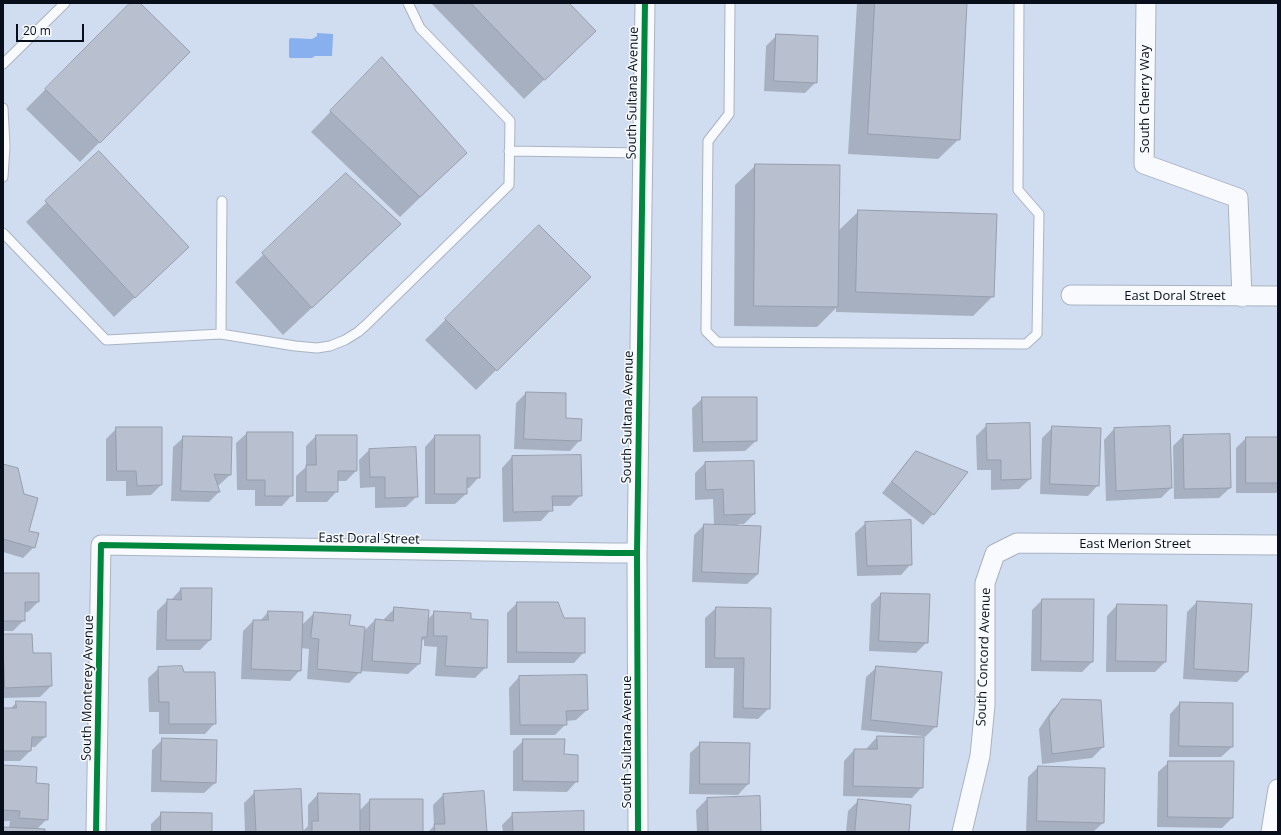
<!DOCTYPE html>
<style>
body{margin:0}
#map{position:relative;width:1281px;height:835px;overflow:hidden;background:#d0ddf0;font-family:"Open Sans",sans-serif}
canvas{display:block}
.frame{position:absolute;inset:0;border:4px solid #080f1a;pointer-events:none}
.scale{position:absolute;left:16px;top:24px;width:68px;height:18px;box-sizing:border-box;border:2px solid #080f1a;border-top:0;padding-left:5px;font-size:12px;line-height:14px;white-space:nowrap;color:#080f1a;-webkit-text-stroke:3px #f7fafd;paint-order:stroke}
</style>
<div id="map">
<canvas width="1281" height="835"></canvas>
<div class="frame"></div>
<div class="scale">20 m</div>
</div>
<script>
const g = document.querySelector('canvas').getContext('2d');
g.lineJoin = 'round';
function fillPath(path, color) { g.fillStyle = color; g.fill(path, 'evenodd'); }
function stroke(path, color, width, dash) { g.strokeStyle = color; g.lineWidth = width; g.lineCap = dash ? 'butt' : 'round'; g.setLineDash(dash || []); g.stroke(path); }
function label(font, color, halo, rows, align = 'center') {
  g.font = font + ' "Open Sans",sans-serif'; g.lineWidth = 3; g.setLineDash([]); g.textBaseline = 'middle'; g.strokeStyle = halo; g.fillStyle = color; for (const [text, x, y, turn = 0] of rows) {
    g.save(); g.translate(x, y); g.rotate((+turn || 0) * Math.PI / 180); g.textAlign = isNaN(turn) ? turn : align; if (halo) g.strokeText(text, 0, 0); g.fillText(text, 0, 0); g.restore();
  }
}
fillPath(new Path2D(`
 M317 33 333 34V35L332 56H315L312 58H290L289 57V40L290 38 312 39 317 36Z`), '#88b0ef');
fillPath(new Path2D(`
 M131 3H139L189 52 80 162 26 109Z
 M431 3H568L574 51 524 99Z
 M857 3H966L959 139 938 159 848 154Z
 M777 35 816 82 805 93 764 91 766 46Z
 M362 79 466 153 400 217 311 132Z
 M99 153 188 247 114 317 26 222Z
 M756 165 838 231 859 211 993 296 973 316 836 312V308L817 327 734 326 735 185Z
 M346 175 372 251 283 335 235 282Z
 M539 227 590 277 476 390 425 340Z
 M526 393 564 419 580 440 570 451 514 449 516 403Z
 M703 398 756 441 745 451 693 452 692 408Z
 M987 425 1030 479 1019 489 991 490V470H977L976 436Z
 M1053 427 1098 485 1088 496 1040 494 1042 438Z
 M117 428 161 485 151 495 126 496V481H106V439Z
 M1114 429 1171 488 1161 498 1106 501 1104 440Z
 M247 433H292V495L282 506H255V490H237L236 443Z
 M316 436 356 471 346 481H337V491L327 502H296V476L306 467V446Z
 M435 436 479 477 469 488H466V494L455 504H425V447Z
 M1183 436 1230 488 1219 498 1174 499 1173 446Z
 M184 437 230 475 219 485H217L219 492 209 502 171 501 173 447Z
 M1246 438H1278V491L1276 493H1236V448Z
 M369 450 417 496 406 507 375 508V487L360 488 359 460Z
 M916 452 933 514 923 525 882 493 906 463Z
 M512 457 581 495 570 506H551V510L541 521 503 522 502 468Z
 M705 463 754 514 744 524H738L758 574 747 584 692 582 694 535 704 525H714L713 499 695 500V473Z
 M3 465 34 547 23 558 3 552Z
 M866 523 911 564 901 575 857 576 855 533Z
 M3 574 38 602 28 612H24V620L13 631H3Z
 M181 589 210 640 200 650H156L157 611 168 600H171Z
 M881 594 927 642 916 653 869 651 871 604Z
 M1042 600 1092 662 1082 672 1031 671 1032 610Z
 M1197 602 1248 671 1237 682 1183 679 1187 612Z
 M517 603 564 619 584 652 574 663H507V613Z
 M1117 605 1165 662 1155 672H1106L1107 616Z
 M395 608 427 620 435 612 470 620 486 667 475 678 435 676 437 647 424 646V639L421 642 419 664 408 674 360 671V672L349 683 307 679 309 649 301 648 300 670 290 681 241 679 243 631 253 621H260L268 612 302 625 314 613 363 632 375 620 384 621V619Z
 M716 608 770 609 769 708 758 719 733 718 734 668H705V618Z
 M3 635 32 654H50L51 686 40 697 3 698Z
 M877 667 936 726 925 737 923 736 922 787 912 798 843 796 844 761 854 750H867V748L877 737 923 738V736L861 730 866 677Z
 M159 668 215 723 205 734H159V712H149L148 678Z
 M519 677 587 710 576 720 566 721V724L555 735H510L509 688Z
 M1062 700 1103 747 1092 758 1042 764 1039 729 1051 711Z
 M17 702 45 737 35 747H30V751L20 761H3V709H10Z
 M1180 703 1232 747 1221 757H1169L1170 714Z
 M163 739 215 783 204 793 151 792 152 750Z
 M524 740 563 755 577 781 567 792 513 791V751Z
 M701 743 749 744 748 784 738 795 689 794 690 753Z
 M1169 762 1232 818 1222 828 1157 827 1158 772Z
 M3 766 35 784 47 819 36 830 44 832H3V828H9L10 821H3Z
 M1038 767 1103 823 1093 832H1026L1028 777Z
 M255 792 302 832H245L244 803Z
 M318 794 359 811 370 800 422 832H302L308 826V805Z
 M443 795 486 832H428L434 826 433 805Z
 M759 797 760 832H697L696 810 707 799Z
 M859 800 908 832H846L848 811Z
 M162 813 211 832H151V824Z
 M513 814 583 832H503L502 825Z`), '#0003');
const building = new Path2D(`
 M130 3H140L190 52 100 143 45 89Z
 M471 3H569L596 31 545 80Z
 M875 3H967L960 140 868 134Z
 M776 34 818 36 817 83 774 81Z
 M382 57 467 153 420 197 330 111Z
 M99 151 189 247 135 298 45 201Z
 M755 164 840 165 838 307 754 306Z
 M346 173 401 224 312 308 262 253Z
 M858 210 997 214 994 297 856 292Z
 M539 225 591 277 497 371 445 319Z
 M526 392 566 393V418L582 419 581 441 524 439Z
 M702 397H757V441L703 442Z
 M1030 423 1031 479 1001 480V460H987L986 424Z
 M1052 426 1101 428 1099 486 1050 484Z
 M1170 426 1172 488 1116 491 1114 428Z
 M116 427H162V485L137 486 136 471H117Z
 M247 432H293V496H265V480H247Z
 M1230 434 1231 488 1184 489 1183 435Z
 M316 435H357V471H338V492H306V465H316Z
 M435 435H480V478H467V494H435Z
 M183 436 232 437 231 475 214 474 220 492 181 491Z
 M1246 437H1278V483H1246Z
 M416 447 418 497 385 498V477H370L369 449Z
 M916 451 968 472 934 515 892 482Z
 M581 455 582 496H552L553 511 513 512 512 456Z
 M754 461 755 514 724 515 723 489 706 490 705 462Z
 M3 464 18 468 24 494 38 498 29 531 39 533 35 548 3 539Z
 M911 520 912 565 867 566 865 522Z
 M704 524 761 526 758 574 702 572Z
 M3 573H39V602H25V621H3Z
 M181 588H212L211 640H166L167 599 181 600Z
 M881 593 930 594 928 643 879 641Z
 M1042 599H1094L1093 662 1041 661Z
 M1197 601 1252 604 1248 672 1194 669Z
 M517 602H558L564 618H585V653L517 652Z
 M1117 604 1167 605 1166 662 1116 661Z
 M394 607 429 610 427 637H422L420 664 372 661 375 619 393 621Z
 M716 607 771 608 770 709 743 708 744 658H715Z
 M268 611 303 612 301 671 251 669 253 620H268Z
 M434 611 471 613V619L488 620 487 668 445 666 447 636H434Z
 M314 612 351 615 349 625 365 627 361 673 317 669 319 639 311 638Z
 M3 634H32L33 653H51L52 686 5 688Z
 M182 666 184 672H215L216 724H169V702H159L158 667Z
 M876 666 942 672 937 727 871 720Z
 M587 675 588 710 566 711 567 725H520L519 676Z
 M1062 699 1101 700 1104 747 1052 754 1049 718Z
 M16 701 46 702V737H32L31 751H3V708H16Z
 M1180 702 1233 703V747L1179 746Z
 M877 736 924 737 923 788 853 786 854 749H877Z
 M162 738 217 740 216 783 161 781Z
 M523 739H565L564 754 578 755V782L523 781Z
 M700 742 750 743 749 784H700Z
 M1168 761H1234L1233 818 1168 817Z
 M3 765 37 767 36 783 49 784 48 820 19 818 20 811 3 810Z
 M1038 766 1105 768 1104 823 1037 821Z
 M301 789 303 832H256L254 791Z
 M484 791 487 832H435L434 824H445L443 794Z
 M318 793 360 794V832H312V821H318Z
 M760 796 761 832H708L707 798Z
 M370 799H423V832H370Z
 M858 799 911 805 909 832H855Z
 M584 811V832H513L512 813Z
 M161 812 212 813V832H161Z
 M3 827 45 829V832H3Z`);
fillPath(building, '#b8bfce');
stroke(building, '#969dac', 1);
const service = new Path2D(`
 M730 3 729 114 708 141 706 331 717 342 1026 344 1037 334 1039 214 1018 190 1019 3
 M3 64 65 3
 M3 108 5 146 3 177
 M509 151 644 153
 M3 233 106 340 221 334 295 346 317 348 330 346 345 340 358 332 366 325 509 185 510 121 420 28 408 3
 M221 334 222 201`);
const minor = new Path2D(`
 M1146 3 1144 164 1238 198 1242 297
 M1071 295 1278 296
 M96 832 101 545 611 553H637
 M638 832 637 553 645 3
 M962 832 980 756 985 705V583L995 554 1017 543 1278 545
 M1271 832 1278 789`);
stroke(service, '#a9b3c2', 11);
stroke(minor, '#a9b3c2', 21);
stroke(service, '#f8fafd', 9);
stroke(minor, '#f8fafd', 19);
stroke(new Path2D(`
 M96 832 101 545 611 553H637
 M638 832 637 553 645 3`), '#00873e', 6);
label('13px', '#080f1a', '#f7fafd', [
 ["South Sultana Avenue",633,93,-89],
 ["South Cherry Way",1145,99,-90],
 ["East Doral Street",1175,296],
 ["South Sultana Avenue",628,417,-89],
 ["East Doral Street",369,539,1],
 ["East Merion Street",1135,544],
 ["South Concord Avenue",984,657,-88],
 ["South Monterey Avenue",88,688,-89],
 ["South Sultana Avenue",627,742,-90]
]);
</script>
